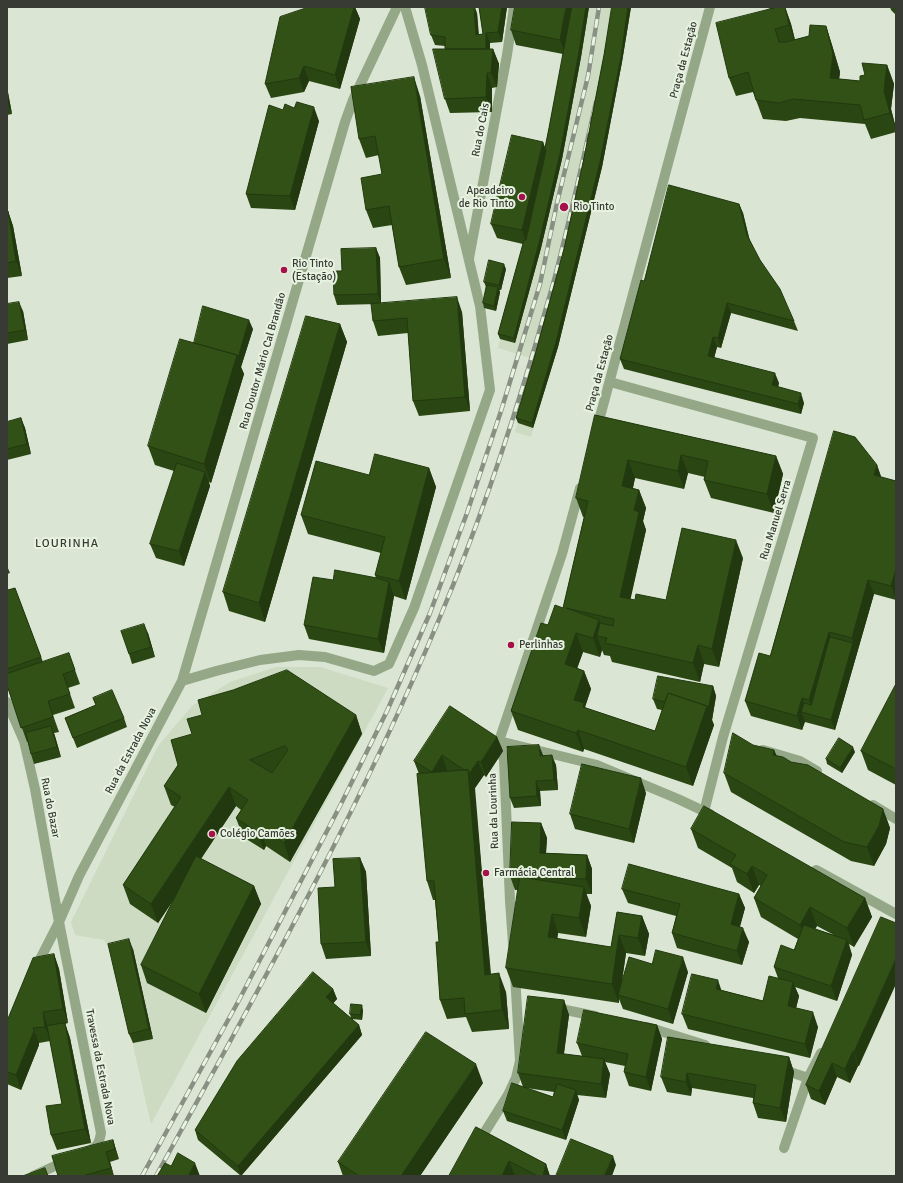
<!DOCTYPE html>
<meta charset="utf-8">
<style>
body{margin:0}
#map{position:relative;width:903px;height:1183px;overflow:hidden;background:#dae5d3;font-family:Signika,sans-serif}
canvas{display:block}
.frame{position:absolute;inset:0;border:8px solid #373b34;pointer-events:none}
</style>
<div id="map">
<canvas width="903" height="1183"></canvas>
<div class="frame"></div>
</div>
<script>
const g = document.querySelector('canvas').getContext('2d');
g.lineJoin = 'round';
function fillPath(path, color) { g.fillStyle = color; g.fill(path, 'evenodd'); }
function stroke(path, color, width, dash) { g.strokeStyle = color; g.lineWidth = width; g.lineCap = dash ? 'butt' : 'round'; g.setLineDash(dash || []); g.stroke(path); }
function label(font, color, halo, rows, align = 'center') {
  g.font = font + ' Signika,sans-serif'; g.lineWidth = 4; g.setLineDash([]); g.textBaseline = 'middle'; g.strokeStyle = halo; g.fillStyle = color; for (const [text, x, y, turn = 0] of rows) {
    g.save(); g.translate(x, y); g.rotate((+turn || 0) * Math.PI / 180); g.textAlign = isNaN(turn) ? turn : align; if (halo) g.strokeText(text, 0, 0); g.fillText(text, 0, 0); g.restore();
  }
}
fillPath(new Path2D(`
 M574 7H631L622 62 602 167 558 347 531 437 515 432 537 360 498 348 526 245 497 238 517 149 546 156Z
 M276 667H320L388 688 151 1124 112 954 104 940 75 935 71 922 158 746 192 706 230 682Z`), '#ccdbc2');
stroke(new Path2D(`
 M469 258 507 55 514 7
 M610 382 813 438 723 737 704 812
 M597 428 710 7
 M7 702 24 741 35 789 59 922 101 1133C99 1143 98 1147 88 1151
 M499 741 562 554 580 488
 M499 741 504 760 510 901 513 944
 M499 741 597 765 678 799 710 814
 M763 750 800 761 817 771
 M873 805 896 819
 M816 870 896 914
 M556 1008 595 1016
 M646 1027 657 1030 705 1045
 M781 1069 808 1078
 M478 1143 508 1095 516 1078 520 1061 515 974
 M784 1148 808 1078 821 1053
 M33 1176 68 1160`), '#94a887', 10);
stroke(new Path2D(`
 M182 681 216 671 260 660 299 655 325 657 374 671 389 664 414 608 490 390 480 306 422 65 405 7
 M35 969 59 922 79 876 182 681 345 122 353 100 397 7`), '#94a887', 10);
const rail = new Path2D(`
 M142 1176 238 1002 340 806 387 711 430 613 467 513 501 411 540 284 557 203 588 76 599 7
 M156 1176C257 993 360 810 440 617 477 529 508 438 535 346 541 325 547 305 553 284 569 224 582 163 596 102`);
stroke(rail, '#889083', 4.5);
stroke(rail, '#e7f3e0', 3, [9]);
fillPath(new Path2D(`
 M309 7H355L360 19 340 89 309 81 304 92 271 98 265 84Z
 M479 7H507L502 42 490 43V49H493L499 64 497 87 492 88V112L450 113 445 99V46L435 45 431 35 477 13 479 35 483 34Z
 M589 7 581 57 562 159 541 248 515 343 500 339 498 334 523 244 497 238 491 224 543 142 545 148 549 128 563 54 516 45 511 30Z
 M612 7H631L622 62 602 167 558 347 533 428 518 423 516 418 535 355 564 249 584 158 604 55Z
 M765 7H785L791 24 795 40 809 36 826 26 832 45 840 72 839 79 860 81 865 75 887 65 894 84 891 109 896 128V132L871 139 865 124 800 118 786 121 763 119 756 100 753 92 736 96 729 78 771 9Z
 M890 7H896V15L891 10Z
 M7 87 12 114 7 115Z
 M420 96 451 278 406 285 399 267 392 225 373 228 366 210 382 174 379 155 366 158 359 139Z
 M283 110 319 121 295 210 251 208 246 194Z
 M739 204 743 213 749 239 760 260 794 321 798 331 731 313 721 348 717 347 714 358 779 383 778 387 804 403 801 414 624 369 620 359 644 281Z
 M7 211H8L13 226 22 276 7 278Z
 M376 248 380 258 381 304 462 312 470 411 419 416 413 401 408 333 378 336 373 321 378 304 337 305 334 295 342 271Z
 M506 269 501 290H499L500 292 496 311 484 308 483 303 486 287 484 282Z
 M7 304 23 311 28 340 7 344Z
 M340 324 347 342 265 622 229 611 223 592Z
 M253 329 241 367 244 374 211 483 209 482 210 486 184 566 156 558 150 544 174 471 155 465 148 446 194 343Z
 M595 415 776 456 783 474 774 513 711 498 704 480 705 477 688 473 684 489 635 478 633 488 639 490 646 508 643 521 646 530 630 599 635 600H666L743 558 719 667 704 664 700 682 612 662 610 656 604 655 602 650 600 657 583 652 577 668 584 671 591 689 585 707 586 708 655 731 662 710 657 709 653 699 713 686 716 696 712 720 714 725 693 786 584 749 583 752 518 730 511 711 548 625 563 608 584 517H583L576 498Z
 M21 418 25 428 31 454 7 460V422Z
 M877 465 881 477 896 481V600L874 594 835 730 805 722 802 730 751 716 745 701 770 656Z
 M429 468 436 487 406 600 394 596 384 653 309 639 304 625 376 578 375 575 381 553 308 534 301 515 369 475Z
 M7 566 10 573 7 574Z
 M7 587 8 590 15 588 43 662 69 653 80 684 68 688 75 708 53 715 59 732 54 733 61 757 34 764 31 754 28 742H27L7 686Z
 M148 633 155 657 132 664 129 654Z
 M896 684V785L868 770 861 751Z
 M93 698 124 718 127 727 77 748 65 718 96 705Z
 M356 715 362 734 290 862 266 846 264 850 243 837 236 818 241 810 236 806 201 859 254 886 261 904 206 1013 147 983 141 965 174 899 158 923 130 904 123 885 175 807 171 805 164 786Z
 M497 737 503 751 486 777 484 775 475 788 474 787 491 974 506 992 509 1029 472 1032 466 1017 447 1019 440 1000 439 942 435 900H433L427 881 419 774 414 761Z
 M774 750 777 756 791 762 883 809 890 828 886 844 874 866 851 861 731 792 724 773Z
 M855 752 842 773 827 764 826 759Z
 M543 755 556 765 558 790 540 791 541 806 514 808 510 798Z
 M646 793 634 843 575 829 570 814Z
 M541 823 547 838 546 853 587 855 592 869V894H586L591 906 586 937 558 933 557 939 611 947 617 912 642 916 649 934 645 956 626 953 622 981 652 964 688 972 673 1024 623 1009 619 999V1003L513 987 506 968 518 890H515L510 876Z
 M691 829 865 898 872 917 854 947 849 944 852 955 837 1001 795 987 799 996 796 1008 818 1027 810 1058 688 1029 682 1014 721 990 763 1001 778 978 774 967 794 950 798 939 761 917 754 898 761 886 759 885 754 893 737 882 732 868 698 848ZM817 926 834 935 815 929Z
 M360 858 366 872 371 956 326 959 321 944Z
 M622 889 739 894 745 908 740 927 749 942 742 965 677 948 672 933 676 916 628 903Z
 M881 917 859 1066H858L850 1083 837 1077 825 1105 811 1099 806 1085Z
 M133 949 153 1039 133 1043 129 1034Z
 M54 954 59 969 68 1023 65 1024 70 1038 91 1143 57 1150 51 1135 62 1104 50 1041 39 1043V1045L21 1090 7 1084V1021Z
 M333 989 337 999 333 1003 351 1018 350 1014 363 1010 362 1020 352 1019 359 1025 362 1035 241 1176 198 1140 195 1130Z
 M564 1000 569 1015 564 1054 582 1056 577 1043 657 1025 662 1039 651 1091 629 1086 624 1072 625 1066 605 1062 610 1074 606 1098 577 1095 579 1100 566 1140 507 1121 503 1111 523 1087 518 1073ZM526 1088 554 1092 553 1097Z
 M789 1057 794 1072 786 1122 758 1118 753 1103V1098L692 1088 691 1096 667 1092 661 1077Z
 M483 1083 420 1176H343L338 1162Z
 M476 1127 546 1164 550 1176H449Z
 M113 1140 119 1159 110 1162 114 1176H58Z`), '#2a4613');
fillPath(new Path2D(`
 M354 7H355L360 19 340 89 335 75Z
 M474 7H475L477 13 479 45 476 35Z
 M502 7H507L502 42 498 32Z
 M566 7H574L566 54 560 40Z
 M586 7H589L581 57 562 159 541 248 515 343 514 338Z
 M628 7H631L622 62 602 167 558 347 533 428 532 423Z
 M785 7 791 24 796 44 789 25Z
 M826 26 832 45 840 72 837 97 830 78Z
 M486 33 490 43V64L486 54Z
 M493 49 499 64 497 87 491 73Z
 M887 65 894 84 891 109 896 129 890 113 884 91Z
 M304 66 309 81 304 92 299 78Z
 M487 73 492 88V112L486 97Z
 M414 77 420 96 451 278 444 259Z
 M7 87 12 114 8 104 7 97Z
 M314 107 319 121 295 210 290 196Z
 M543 142 548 156 527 245 522 230Z
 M739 204 743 213 751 245 747 235Z
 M8 211 13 226 22 276 16 261Z
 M376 248 380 258 381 304 378 294Z
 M504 264 506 269 501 290 499 285Z
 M498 287 500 292 496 311 494 306Z
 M457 297 462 312 470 411 465 397Z
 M19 302 23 311 28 340 25 330Z
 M727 303 731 313 721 348 718 338Z
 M249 320 253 329 241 367 244 374 211 483 204 464 237 355Z
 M340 324 347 342 265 622 259 603Z
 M713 337 717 347 712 366 708 356Z
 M775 373 779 383 776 395 772 385Z
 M801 393 804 403 801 414 798 404Z
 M21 418 25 428 31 454 27 444Z
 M681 455 688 473 684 489 678 471Z
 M776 456 783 474 774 513 767 494Z
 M628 460 635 478 629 505 622 486Z
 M877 465 882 479 874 475Z
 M429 468 436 487 406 600 399 581Z
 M205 472 210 486 184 566 179 551Z
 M639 490 646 508 643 521 646 530 627 615 620 597 634 510Z
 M736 540 743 558 719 667 712 649Z
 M896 569V599L891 586Z
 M868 580 874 594 835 730 831 720 853 643 852 638Z
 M389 582 394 596 384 653 378 639Z
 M599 620 606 638 597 636 602 650 600 657 593 638Z
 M144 624 148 633 155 657 151 647Z
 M829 632 834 647 815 715 809 700Z
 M576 633 583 652 572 683 565 664Z
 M698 645 704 664 700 682 693 663Z
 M584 671 591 689 585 707 591 722 574 700Z
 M713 686 716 696 712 720 714 725 693 786 686 767Z
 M802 698 807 712H801L805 721 802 730 797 716Z
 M356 715 362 734 290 862 284 843Z
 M51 726 55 736 61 757 57 747Z
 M578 730 584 749 583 752 576 733Z
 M497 737 503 751 486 777 481 762Z
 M539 745 543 755 544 766 540 756Z
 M853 747 855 752 842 773 840 768Z
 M774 750 781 768 773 755Z
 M442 755 447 770 437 786 432 772Z
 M552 755 556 765 558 790 554 780Z
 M478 761 484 775 475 788 470 773Z
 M468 770 475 788 492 993 485 975Z
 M641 778 646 793 634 843 629 829Z
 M536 781 540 791 541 806 537 796Z
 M229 787 236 806 158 923 151 904Z
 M883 809 890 828 886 844 874 866 867 847Z
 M541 823 547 838 545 867 540 853Z
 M260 828 266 846 264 850 257 832Z
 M587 855 592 869V894L586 879Z
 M360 858 366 872 371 956 366 942Z
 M752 866 759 885 754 893 747 874Z
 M254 886 261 904 206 1013 199 994Z
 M584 887 591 906 586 937 579 918Z
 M739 894 745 908 736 939 731 924Z
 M865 898 872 917 854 947 847 928Z
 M810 907 817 926 807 943 800 925Z
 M552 914 558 933 555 956 548 937Z
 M642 916 649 934 645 956 638 938Z
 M743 928 749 942 742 965 737 951Z
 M619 935 626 953 620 995H618L619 999V1003L612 984Z
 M129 939 133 949 153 1039 149 1029Z
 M847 940 852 955 837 1001 831 986Z
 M54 954 59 969 68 1023 63 1009Z
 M683 957 688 972 673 1024 668 1009Z
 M896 958V984L859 1066 854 1052Z
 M499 973 506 992 509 1029 502 1010Z
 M718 980 723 995 716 989Z
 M793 982 799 996 793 1021 788 1006Z
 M333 989 337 999 330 1007 326 997Z
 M564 1000 569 1015 562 1067 557 1053Z
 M362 1005 363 1010 362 1020 360 1015Z
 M43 1012 48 1027 51 1041 45 1027Z
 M813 1012 818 1027 810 1058 805 1044Z
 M65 1023 70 1038 91 1143 85 1129Z
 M359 1025 362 1035 241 1176 238 1166Z
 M657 1025 662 1039 651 1091 646 1077Z
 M33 1028 39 1043V1045L21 1090 16 1075Z
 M853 1051 858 1066 850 1083 845 1069Z
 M789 1057 794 1072 786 1122 780 1108Z
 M604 1059 610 1074 606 1098 601 1084Z
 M832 1063 837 1077 825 1105 819 1091Z
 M476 1064 483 1083 420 1176H401Z
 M687 1073 692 1088 691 1096 686 1082Z
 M576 1090 579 1100 566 1140 562 1130Z
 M113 1140 116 1150 119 1159 115 1149Z
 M106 1152 110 1162 114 1176 111 1168Z
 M613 1156 616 1165 612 1176H604Z
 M509 1161 515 1176H502Z
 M195 1163 200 1176H188Z
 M546 1164 550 1176H543Z`), '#22390f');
const building = new Path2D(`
 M309 7H354L335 75 304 66 299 78 265 84 280 17Z
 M425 7H474L476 35 483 34 479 7H502L498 32 486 33V49H445V37L431 35Z
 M515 7H566L560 40 511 30Z
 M572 7H586L579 52 560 154 539 243 514 338 498 334 524 240H526L546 151 545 148 549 128Z
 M612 7H628L621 57 600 162 556 342 532 423 516 418 535 355 564 249 584 158 604 55Z
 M778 7H785L789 25 775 29 779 42H786L809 36 810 25 826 26 833 54 830 78 860 81V76L865 75 862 63 887 65 884 91 890 113 864 120 860 105 793 99 779 103 756 100 748 72 729 78 716 23Z
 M433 49H493L491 73H487L486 97 445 99Z
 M414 77 444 259 399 267 389 206 366 210 361 178 382 174 375 136 359 139 351 87Z
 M297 102 314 107 290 196 246 194 269 105 283 110 285 104 294 108Z
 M512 135 543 142 522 230 491 224Z
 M669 185 739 204 747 235 760 260 780 289 794 321 727 303 718 338 713 337 708 356 775 373 772 385 801 393 798 404 620 359 641 280 644 281Z
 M7 211H8L16 261 7 263Z
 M376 248 378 294 334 295 333 271H342L341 249Z
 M489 260 504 264 499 285 484 282Z
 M487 285 498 287 494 306 483 303Z
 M457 297 465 397 413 401 407 318 373 321 371 304Z
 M19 302 25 330 7 333V304Z
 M203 306 249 320 238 358 237 355 194 343Z
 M306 316 340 324 259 603 223 592Z
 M180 339 237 355 204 464 148 446Z
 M595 415 776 456 767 494 704 480 708 461 681 455 678 471 628 460 622 486 639 490 634 510 639 512 620 597 635 600 636 594 666 600 682 528 736 540 712 649 698 645 693 663 605 643 607 638 597 636 600 623 613 626 614 619 566 608 599 620 593 638 576 633 565 664 584 671 574 700 584 703 583 707 655 731 668 693 707 706 686 767 578 730 576 733 511 711 541 623 548 625 555 605 563 608 588 501 576 498Z
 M21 418 27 444 7 449V422Z
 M834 431 855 437 877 465 874 475 896 481V569L891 586 868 580 852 638 829 632 809 700 802 698 797 716 745 701 759 653 770 656Z
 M375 454 429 468 399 581 375 575 385 537 301 515 316 461 369 475Z
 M177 463 205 472 179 551 150 544Z
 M335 570 377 578 389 582 378 639 304 625 313 577 333 580Z
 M7 587 8 590 15 588 41 657 7 669Z
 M144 624 151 647 129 654 121 631Z
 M830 637 853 643 831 720 801 712 804 703 811 705Z
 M69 653 75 670 63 674 70 694 48 701 53 717 21 728 7 685V674Z
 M287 670 356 715 284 843 260 828 257 832 236 818 248 800 229 787 151 904 123 885 181 797 164 786 178 765 171 740 192 734 187 719 202 715 198 700 233 690ZM285 746 288 750 272 773 250 760Z
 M658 676 713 686 708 710 707 706 668 693 665 702 653 699Z
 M896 684V769L861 751Z
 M112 690 124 718 73 738 65 718 96 705 93 698Z
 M450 706 497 737 481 762 478 761 470 773 468 770H464L442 755 432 772 414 761Z
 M51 726 57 747 31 754 26 733Z
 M733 733 753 745 774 750 773 755 783 757 791 762 808 765 883 809 879 826 867 847 844 842 724 773Z
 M839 738 853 747 840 768 826 759Z
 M539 745 540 756 552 755 554 780 536 781 537 796 510 798 507 747Z
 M582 764 641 778 629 829 570 814Z
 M468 770 485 975 499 973 502 1010 465 1014 464 998 440 1000 436 942H439L434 881H427L417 774Z
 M704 806 865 898 847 928 810 907 800 925 754 898 767 875 752 866 747 874 730 864 736 855 691 829Z
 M512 822 541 823 540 853 587 855 586 879 510 876Z
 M196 856 254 886 199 994 141 965Z
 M360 858 366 942 321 944 318 888 335 887 333 859Z
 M629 864 739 894 731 924 743 928 737 951 672 933 680 904 622 889Z
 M520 877 584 887 579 918 552 914 548 937 611 947 617 912 642 916 638 938 619 935 612 984 506 968Z
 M881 917 896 923V958L854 1052 853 1051 845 1069 832 1063 819 1091 806 1085Z
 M804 925 847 940 831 986 774 967 781 945 794 950Z
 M129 939 149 1029 129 1034 108 944Z
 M656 950 683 957 668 1009 618 995 629 957 652 964Z
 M54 954 63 1009 43 1012 45 1027 33 1028 34 1031 16 1075 7 1072V1021L33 958Z
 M313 972 333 989 326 997 359 1025 238 1166 195 1130 237 1061Z
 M692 974 718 980 716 989 763 1001 769 976 793 982 788 1006 813 1012 805 1044 682 1014Z
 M528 996 564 1000 557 1053 604 1059 601 1084 518 1073Z
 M351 1004 362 1005 360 1015 350 1014Z
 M584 1010 657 1025 646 1077 624 1072 628 1054 577 1043Z
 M65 1023 85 1129 51 1135 46 1106 62 1104 47 1026Z
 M426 1032 476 1064 401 1176H359L338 1162Z
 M668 1037 789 1057 780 1108 753 1103 756 1085 687 1073 686 1082 661 1077Z
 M512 1083 553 1097 557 1084 576 1090 562 1130 503 1111Z
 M476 1127 546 1164 543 1176H538L509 1161 502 1176H449Z
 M571 1139 613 1156 604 1176H556Z
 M113 1140 115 1149 106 1152 111 1168 82 1176H58L52 1156Z
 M178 1153 195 1163 188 1176H157L165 1163 171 1166Z
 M45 1168 48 1176H23Z`);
fillPath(building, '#315116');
stroke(building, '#22390f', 1);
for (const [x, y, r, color] of [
 [522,197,4,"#a6114b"],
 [564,207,5,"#a6114b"],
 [284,270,4,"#a6114b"],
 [511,645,4,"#a6114b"],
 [212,834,4,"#a6114b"],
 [486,873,4,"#a6114b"]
]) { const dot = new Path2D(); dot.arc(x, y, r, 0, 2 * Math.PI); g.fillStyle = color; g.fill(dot); stroke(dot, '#e7f3e0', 1.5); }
label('11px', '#373b34', '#e7f3e0', [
 ["Praça da Estação",684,60,-75],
 ["Rua do Cais",481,130,-79],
 ["Rua Doutor Mário Cal Brandão",263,361,-74],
 ["Praça da Estação",600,373,-75],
 ["Rua Manuel Serra",776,520,-73],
 ["Rua da Estrada Nova",131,751,-62],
 ["Rua do Bazar",50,808,79],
 ["Rua da Lourinha",494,811,-92],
 ["Travessa da Estrada Nova",100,1067,79]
]);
label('11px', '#373b34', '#e7f3e0', [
 ["Apeadeiro",514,191,"right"],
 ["de Rio Tinto",514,204,"right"],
 ["Rio Tinto",573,207],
 ["Rio Tinto",292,264],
 ["(Estação)",292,277],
 ["Perlinhas",519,645],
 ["Colégio Camões",220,834],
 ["Farmácia Central",494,873]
], 'left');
g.letterSpacing = '1px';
label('12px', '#373b34', '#e7f3e0', [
 ["LOURINHA",67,544]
]);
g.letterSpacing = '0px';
</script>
